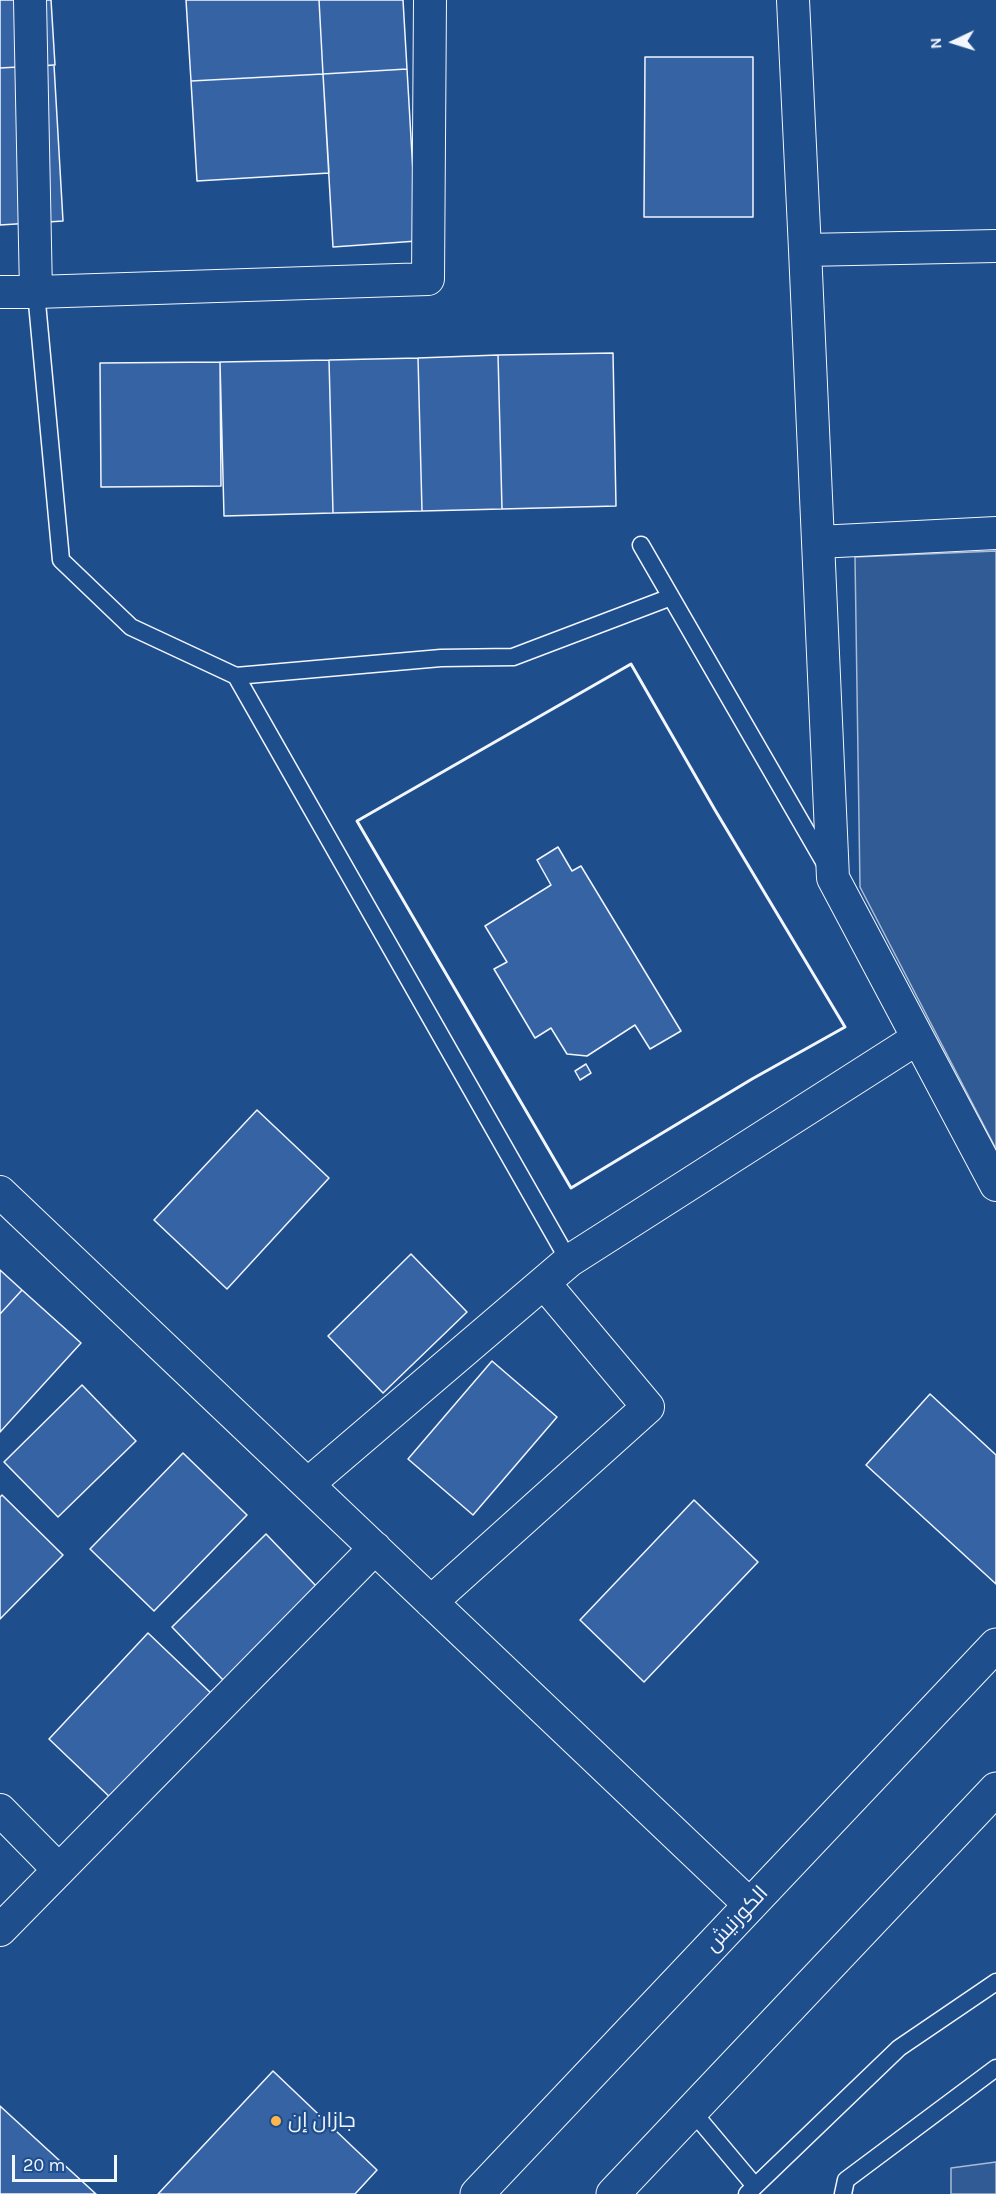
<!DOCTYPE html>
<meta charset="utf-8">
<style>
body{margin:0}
#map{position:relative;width:996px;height:2194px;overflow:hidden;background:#1f4e8c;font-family:Karla,sans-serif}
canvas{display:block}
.north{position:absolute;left:924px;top:12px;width:60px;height:60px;-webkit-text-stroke:4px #1f4e8c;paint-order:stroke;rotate:266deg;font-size:16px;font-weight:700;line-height:24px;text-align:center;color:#f2f6ff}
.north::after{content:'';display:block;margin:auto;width:21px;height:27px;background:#f2f6ff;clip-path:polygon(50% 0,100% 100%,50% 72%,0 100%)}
.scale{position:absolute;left:12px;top:2155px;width:105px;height:27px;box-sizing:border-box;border:3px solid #f2f6ff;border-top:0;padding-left:8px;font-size:18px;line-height:21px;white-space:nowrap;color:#f2f6ff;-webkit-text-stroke:4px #1f4e8c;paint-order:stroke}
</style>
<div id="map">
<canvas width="996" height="2194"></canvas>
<div class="north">N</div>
<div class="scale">20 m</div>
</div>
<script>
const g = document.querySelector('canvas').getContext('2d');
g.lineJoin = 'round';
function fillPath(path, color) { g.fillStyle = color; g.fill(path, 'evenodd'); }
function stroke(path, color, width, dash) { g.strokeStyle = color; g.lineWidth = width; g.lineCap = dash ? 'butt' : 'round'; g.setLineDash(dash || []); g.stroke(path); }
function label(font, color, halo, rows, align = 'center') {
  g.font = font + ' Karla,Cairo,sans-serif'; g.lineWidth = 4.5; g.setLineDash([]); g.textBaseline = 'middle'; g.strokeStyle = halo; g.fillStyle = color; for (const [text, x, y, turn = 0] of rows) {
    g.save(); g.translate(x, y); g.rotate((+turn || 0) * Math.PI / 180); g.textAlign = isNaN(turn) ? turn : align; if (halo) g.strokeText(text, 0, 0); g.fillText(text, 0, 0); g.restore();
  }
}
const parking = new Path2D(`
 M996 551V1149L860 887 855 557Z
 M996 2162V2194H951V2168Z`);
fillPath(parking, '#305b95');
stroke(parking, '#a8bbd7', 1.5);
const building = new Path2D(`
 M0 0H51L55 65 0 68Z
 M186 0H319L323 74 191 81Z
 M319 0H403L407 69 323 74Z
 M645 57H753V217H644Z
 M54 65 63 221 0 225V68Z
 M407 69 417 241 333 247 323 74Z
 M323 74 329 173 197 181 191 81Z
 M613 353 616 506 502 509 498 355Z
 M498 355 502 509 422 511 418 358Z
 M418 358 422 511 333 513 329 360Z
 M329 360 333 513 224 516 220 362Z
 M220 362 221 486 101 487 100 363Z
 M558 847 572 871 581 866 681 1031 650 1049 635 1025 587 1056 567 1054 551 1028 535 1038 494 969 507 962 485 926 551 885 537 860Z
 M586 1064 591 1073 580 1080 575 1071Z
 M257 1110 329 1178 227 1289 154 1220Z
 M411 1254 467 1312 383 1393 328 1336Z
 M0 1270 22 1290 0 1314Z
 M22 1290 81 1343 0 1432V1314Z
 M492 1361 557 1417 473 1515 408 1459Z
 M82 1385 136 1441 58 1517 4 1462Z
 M930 1394 996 1455V1584L866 1465Z
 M183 1453 247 1515 154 1611 90 1549Z
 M2 1495 63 1555 0 1619V1497Z
 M694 1500 758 1562 644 1682 580 1620Z
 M266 1534 318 1588 224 1681 172 1627Z
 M148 1633 213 1695 114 1801 49 1739Z
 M273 2071 377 2170 355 2194H158Z
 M0 2106 96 2194H0Z`);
fillPath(building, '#3563a3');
stroke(building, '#f2f6ff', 1.5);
const service = new Path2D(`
 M36 292 61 560 131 627 236 676 441 658 513 657 671 597
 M641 545 827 867
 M236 676 569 1261
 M692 2111 755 2186
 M747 2194 899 2048 996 1982
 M843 2194 846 2180 996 2068`);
const minor = new Path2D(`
 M30 0 36 292 428 279 430 0
 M793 0 805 250 996 246
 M805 250 833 878 996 1185
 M0 292H36
 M818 542 996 533
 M0 1192 750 1905
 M308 1484 569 1261 918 1038
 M431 1602 648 1407 544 1283
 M0 1810 59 1870
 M0 1930 375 1548`);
const primary = new Path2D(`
 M477 2194 996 1645
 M613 2194 996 1789`);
stroke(service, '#f2f6ff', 19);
stroke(minor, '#f2f6ff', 34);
stroke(primary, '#f2f6ff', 35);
stroke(service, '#1f4e8c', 16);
stroke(minor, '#1f4e8c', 32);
stroke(primary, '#1f4e8c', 33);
stroke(new Path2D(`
 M631 664 715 810 845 1027 752 1079 571 1188 357 821Z`), '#f2f6ff', 3);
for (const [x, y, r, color] of [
 [276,2121,6,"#ffb74d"]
]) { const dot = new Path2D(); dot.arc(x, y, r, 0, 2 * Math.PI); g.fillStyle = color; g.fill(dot); stroke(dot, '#1f4e8c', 2); }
label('21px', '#f2f6ff', '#1f4e8c', [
 ["الكورنيش",737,1919,-47]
]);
label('21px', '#f2f6ff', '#1f4e8c', [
 ["جازان إن",288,2121]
], 'left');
</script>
